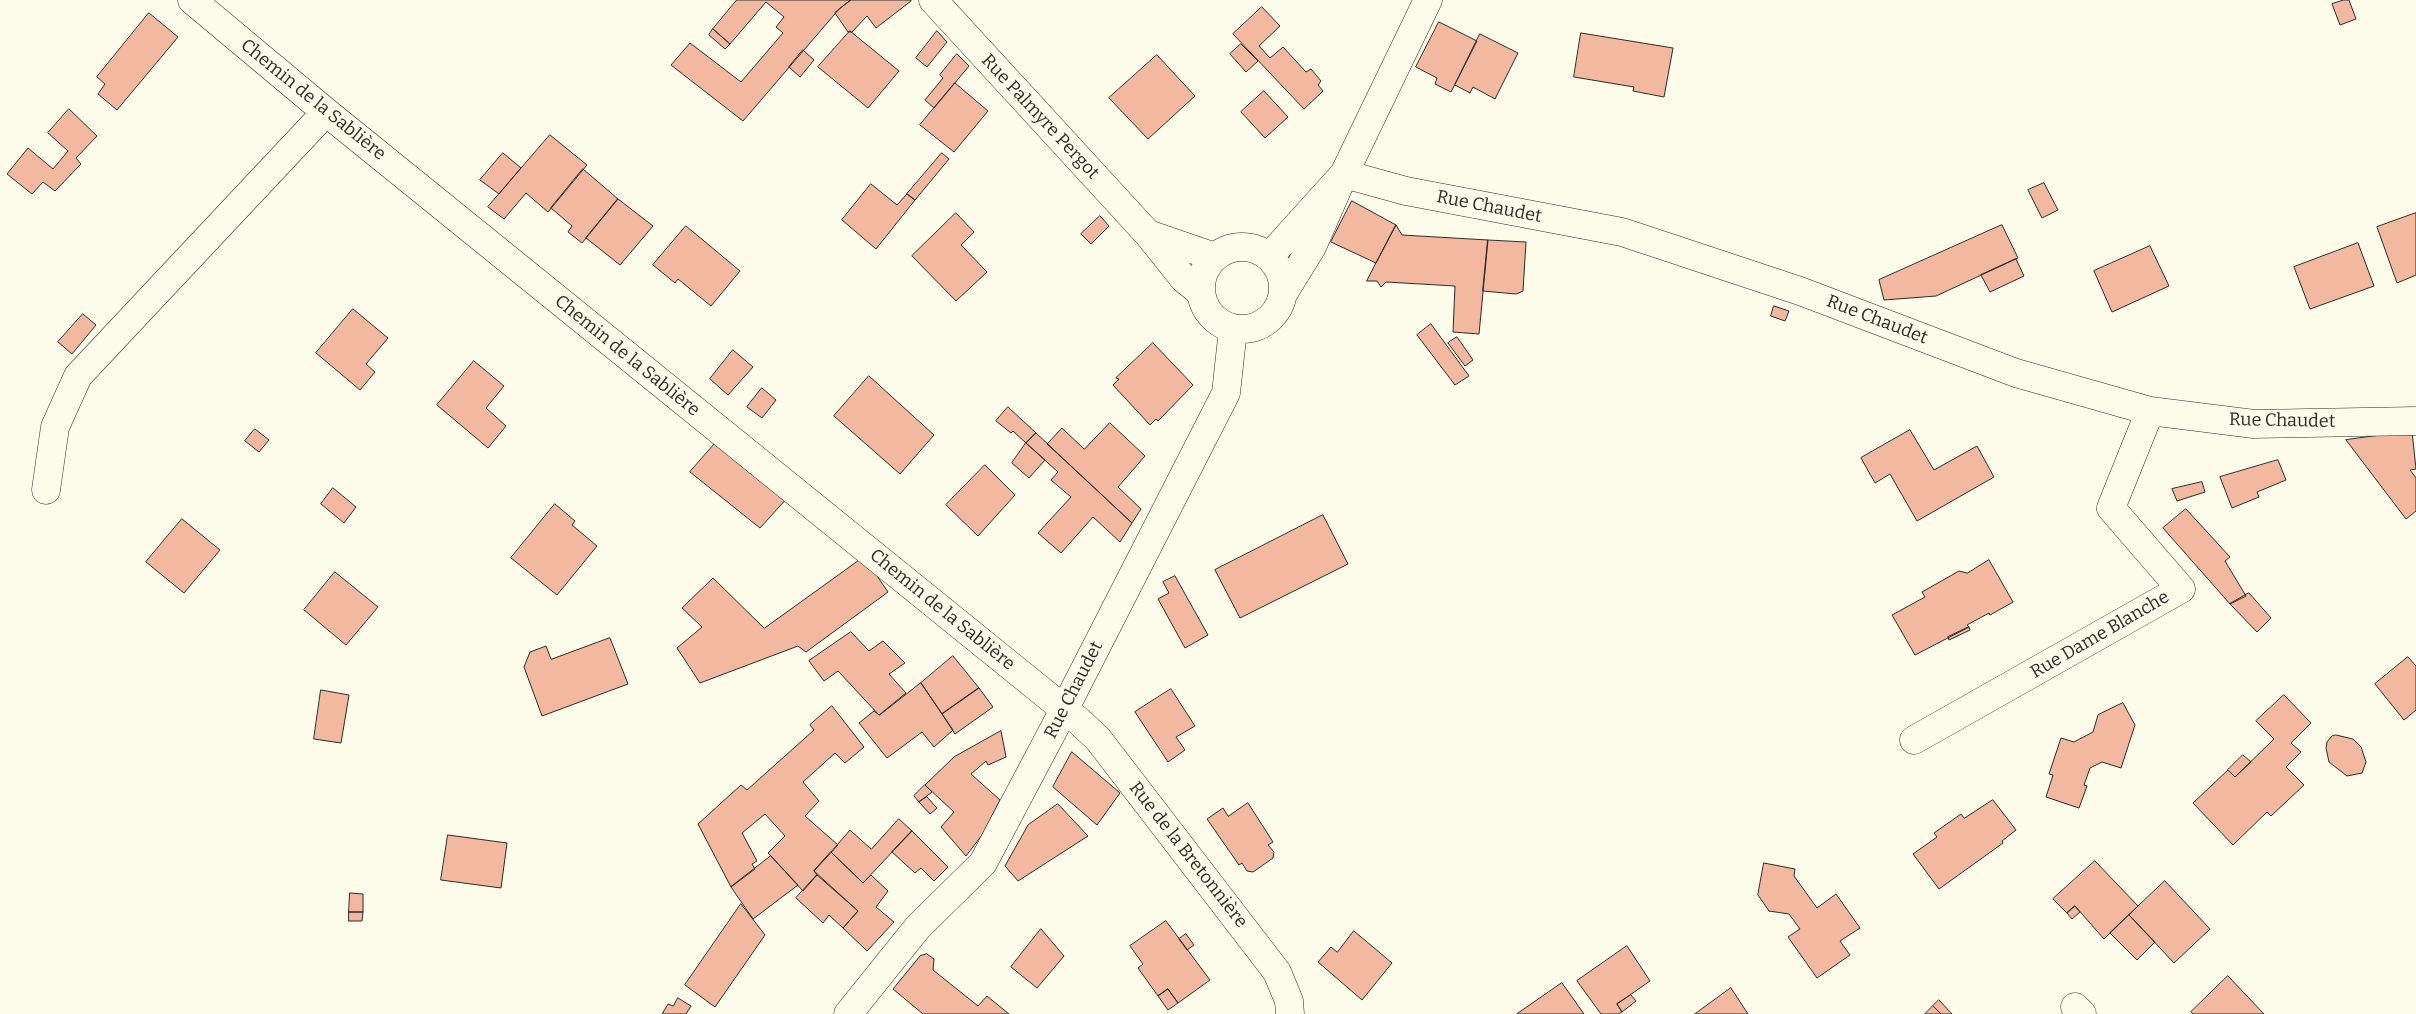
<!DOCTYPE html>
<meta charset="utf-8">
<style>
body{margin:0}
canvas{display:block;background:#fdfbea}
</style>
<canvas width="2416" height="1014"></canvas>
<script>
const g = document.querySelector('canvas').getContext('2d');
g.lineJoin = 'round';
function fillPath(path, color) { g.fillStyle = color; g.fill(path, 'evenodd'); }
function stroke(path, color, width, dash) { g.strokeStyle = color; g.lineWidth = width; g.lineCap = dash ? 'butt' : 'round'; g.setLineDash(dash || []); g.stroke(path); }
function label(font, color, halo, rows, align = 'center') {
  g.font = font + ' Bitter,serif'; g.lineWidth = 4; g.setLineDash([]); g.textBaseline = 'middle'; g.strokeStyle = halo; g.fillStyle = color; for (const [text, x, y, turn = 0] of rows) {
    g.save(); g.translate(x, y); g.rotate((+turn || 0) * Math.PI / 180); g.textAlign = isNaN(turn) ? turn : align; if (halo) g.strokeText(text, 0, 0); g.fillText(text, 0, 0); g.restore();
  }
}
const building = new Path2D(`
 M737 0H851L840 8 743 121 671 65 690 43 741 82 783 33 776 27 784 17 766 2 730 44 713 29Z
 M851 0H911V1L876 28 867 16 852 32H848L835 13Z
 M2344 0H2349L2356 19 2340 25 2332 4Z
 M1262 7 1280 26 1259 46 1270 58 1283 47 1306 72 1311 69 1321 81 1318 85 1323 91 1304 109 1233 34Z
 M149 13 178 37 117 110 98 94 105 84 97 77Z
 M1439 22 1477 41 1451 92 1435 84 1437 78 1416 67Z
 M713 29 730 44 725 49 709 35Z
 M850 31 899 71 868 108 818 67Z
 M937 31 947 42 927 67 916 58Z
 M1581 33 1673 48 1664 97 1633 91 1634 87 1574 77Z
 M1480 34 1518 53 1495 99 1473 87 1470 93 1455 85Z
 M1241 44 1258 61 1246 72 1230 54Z
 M803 50 814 60 800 77 789 67Z
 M957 54 969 66 934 108 925 100 943 78 940 75Z
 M1157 55 1195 96 1148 139 1109 98Z
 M955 83 988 111 954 152 920 125Z
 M1264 91 1288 117 1265 138 1241 112Z
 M69 109 97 136 76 158 81 164 55 191 43 182 32 194 7 174 28 148 53 169 68 151 48 133Z
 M550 135 587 165 548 212 526 193 504 219 488 207Z
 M503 153 521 168 499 194 480 180Z
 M942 153 949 159 915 200 907 194Z
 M583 169 618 199 582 243 568 232 572 226 551 208Z
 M2044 183 2058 210 2042 218 2028 190Z
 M871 184 897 205 907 194 915 200 876 249 842 220Z
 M618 199 653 226 620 265 586 238Z
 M1352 201 1396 225 1376 263 1331 242Z
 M956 213 974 232 961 245 987 272 956 301 912 256Z
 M2416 213V275L2397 283 2377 227Z
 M1100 216 1109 226 1091 244 1081 234Z
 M1396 225 1402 235 1488 240 1479 334 1453 332 1455 286 1386 282 1381 287 1377 281H1367Z
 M2002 225 2018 258 1936 296 1884 300 1879 280Z
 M686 226 740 271 711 306 678 279 675 283 653 265Z
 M1488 240 1526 242 1523 291 1516 294 1483 291Z
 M2358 243 2374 286 2310 309 2294 267Z
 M2150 246 2169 286 2112 312 2094 271Z
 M2016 259 2024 276 1990 292 1981 275Z
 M1774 306 1789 311 1785 321 1771 316Z
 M353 309 388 338 366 364 375 372 360 390 316 353Z
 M83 314 96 325 72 354 58 342Z
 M1431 324 1469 376 1455 385 1417 335Z
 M1457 337 1473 360 1465 366 1448 343Z
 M1153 343 1193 385 1158 421 1156 419 1150 425 1113 385 1119 379 1116 378Z
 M733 350 753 367 728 395 710 379Z
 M474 361 504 386 486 408 506 426 488 448 437 405Z
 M869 376 934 435 900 474 834 416Z
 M762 388 776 400 762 418 747 407Z
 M1008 407 1036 433 1026 443 1013 431 1011 433 996 421Z
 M1110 423 1145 456 1118 487 1141 509 1132 523 1047 444 1062 428 1084 449Z
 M255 429 269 440 259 452 245 441Z
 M1910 430 1934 470 1977 446 1994 477 1917 521 1890 474 1875 483 1861 458Z
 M2412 431 2416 469 2410 470 2416 478V511L2406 519 2346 440Z
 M1036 433 1132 523 1120 542 1093 517 1061 553 1038 533 1071 497 1051 480 1058 472 1026 443Z
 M719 439 789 496 760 528 690 472Z
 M1026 443 1045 460 1029 478 1012 463Z
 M2278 460 2286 480 2257 492 2259 497 2232 508 2220 477Z
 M985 465 1015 495 978 536 946 505Z
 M2202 482 2205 492 2177 501 2172 489Z
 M333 488 356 507 344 523 321 504Z
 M555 504 575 521 572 525 597 546 557 595 511 558Z
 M2186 509 2230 557 2225 561 2246 596 2230 604 2163 528Z
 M1323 515 1348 564 1240 618 1215 570Z
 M182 519 220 550 184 593 146 562Z
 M864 557 888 592 806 652 798 646 700 683 677 648 702 627 682 608 713 578 764 628Z
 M1989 560 2013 602 1990 615 1989 613 1967 625 1969 627 1915 655 1892 615 1925 597 1922 592 1959 571 1967 573Z
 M335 572 378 607 346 645 304 610Z
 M1175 576 1208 635 1185 648 1158 599 1169 593 1163 582Z
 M2249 593 2271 618 2257 632 2230 604Z
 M1969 627 1970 630 1949 640 1948 637Z
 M851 632 869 651 883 641 905 663 889 674 906 693 879 715 838 671 824 681 809 661Z
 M610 638 628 684 542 716 524 667 530 652 546 646 551 659Z
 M953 656 979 688 942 714 921 683Z
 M2408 657 2416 666V710L2404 720 2375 684Z
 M921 683 953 730 934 747 922 732 887 758 859 723 874 711 879 715Z
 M979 688 993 707 955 734 942 714Z
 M1171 689 1195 726 1176 737 1185 750 1168 762 1135 712Z
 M321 690 349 695 341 743 314 739Z
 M2284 695 2311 723 2291 743 2301 752 2286 767 2304 785 2271 816 2267 812 2233 845 2193 803 2228 770 2235 777 2274 739 2256 721Z
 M2123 703 2135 725 2121 768 2102 762 2090 768 2084 785 2087 786 2079 808 2046 797 2053 775 2049 774 2061 738 2074 742 2093 732 2098 715Z
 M832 706 864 747 845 763 835 753 803 782 819 801 805 816 838 845 814 871 817 875 803 891 768 853 785 836 765 814 742 833 757 861 752 864 755 869 731 887 698 824 741 785 747 790 814 730 810 725Z
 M1001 731 1006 757 988 765 986 761 971 774 1000 800 982 835 966 856 941 827 954 812 925 785 954 757Z
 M2336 735 2353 739 2361 747 2366 762 2362 773 2347 776 2329 762 2326 748 2327 742 2332 736Z
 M1072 752 1120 793 1097 825 1053 787Z
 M2243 755 2251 762 2235 777 2228 770Z
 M925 785 932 792 919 802 914 796Z
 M927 797 937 808 930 814 919 802Z
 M1993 800 2016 830 2002 841 2003 843 1939 889 1913 854 1937 837 1934 833 1961 814 1964 818Z
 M1248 803 1273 842 1268 845 1274 852 1273 858 1253 872 1247 871 1242 863 1239 865 1207 819 1223 808 1228 816Z
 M1058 804 1088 836 1018 881 1005 866 1028 825Z
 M899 819 912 831 863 883 831 852 850 830 871 849Z
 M912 831 948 867 934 881 921 868 915 873 892 852Z
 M448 835 507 843 501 888 441 880Z
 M831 852 863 883 871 875 888 891 876 907 894 922 867 951 843 928 858 911 814 871Z
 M771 856 798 885 753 919 731 887Z
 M2095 861 2138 906 2104 939 2075 906 2067 913 2053 899Z
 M1764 863 1795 869 1794 876 1817 908 1836 894 1860 928 1840 941 1850 955 1817 978 1788 937 1800 929 1789 914 1769 911 1758 895Z
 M817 875 858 911 843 928 829 915 823 923 796 898Z
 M2165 881 2210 929 2174 963 2129 915Z
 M350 893 363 894V912H349Z
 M741 904 765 935 715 1007 685 985Z
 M2075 906 2080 912 2072 919 2067 913Z
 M349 912H363L362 921H349Z
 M2129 915 2155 942 2137 960 2110 933Z
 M1166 921 1210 980 1178 1003 1168 989 1158 996 1138 968 1143 964 1130 946Z
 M1041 929 1064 956 1037 988 1011 967Z
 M1354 931 1392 963 1362 1000 1318 962 1331 947 1337 952Z
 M1186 934 1194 945 1187 950 1179 939Z
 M1627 946 1650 981 1617 1004 1622 1012 1618 1014H1601L1577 981Z
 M927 954 934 959 933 970 978 1006 987 996 1009 1014H923L893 989 920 956Z
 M2228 976 2264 1014H2193L2191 1012Z
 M1562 983 1584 1014H1517Z
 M1731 988 1748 1014H1695Z
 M1168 989 1178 1003 1168 1010 1158 996Z
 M1631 995 1636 1001 1622 1012 1617 1004Z
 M678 998 691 1006 686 1014H662L668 1004 673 1006Z
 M1939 1000 1952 1014H1941L1933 1006Z
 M1933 1006 1941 1014H1925Z`);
fillPath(building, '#f2b8a0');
stroke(building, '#2b2b2b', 1);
const minor = new Path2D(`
 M192 0 326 112 1080 722 1098 739 1277 972 1289 1001 1290 1014
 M933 0 1148 234 1215 257
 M1148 234 1184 279 1200 292
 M1201 288a41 41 0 1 1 82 0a41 41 0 1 1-82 0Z
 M1269 257 1344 174 1406 191 1622 232 1800 291 2016 373 2150 411 2254 424 2416 421
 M1283 294 1312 247 1344 174 1428 0
 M46 490 55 427 78 376 326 112
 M1914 740 2181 589 2111 508 2150 411
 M2075 1007 2082 1014
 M848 1014 918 927 983 863 1065 708 1226 393 1233 329`);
stroke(minor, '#2b2b2b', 29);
stroke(minor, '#fdfbea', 28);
label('18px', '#2b2b2b', '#fdfbea', [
 ["Chemin de la Sablière",313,100,39],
 ["Rue Palmyre Pergot",1040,117,47],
 ["Rue Chaudet",1489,207,11],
 ["Rue Chaudet",1877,320,21],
 ["Chemin de la Sablière",627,356,39],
 ["Rue Chaudet",2282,421,1],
 ["Chemin de la Sablière",942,610,39],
 ["Rue Dame Blanche",2100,635,-30],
 ["Rue Chaudet",1074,690,-63],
 ["Rue de la Bretonnière",1188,855,52]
]);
</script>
